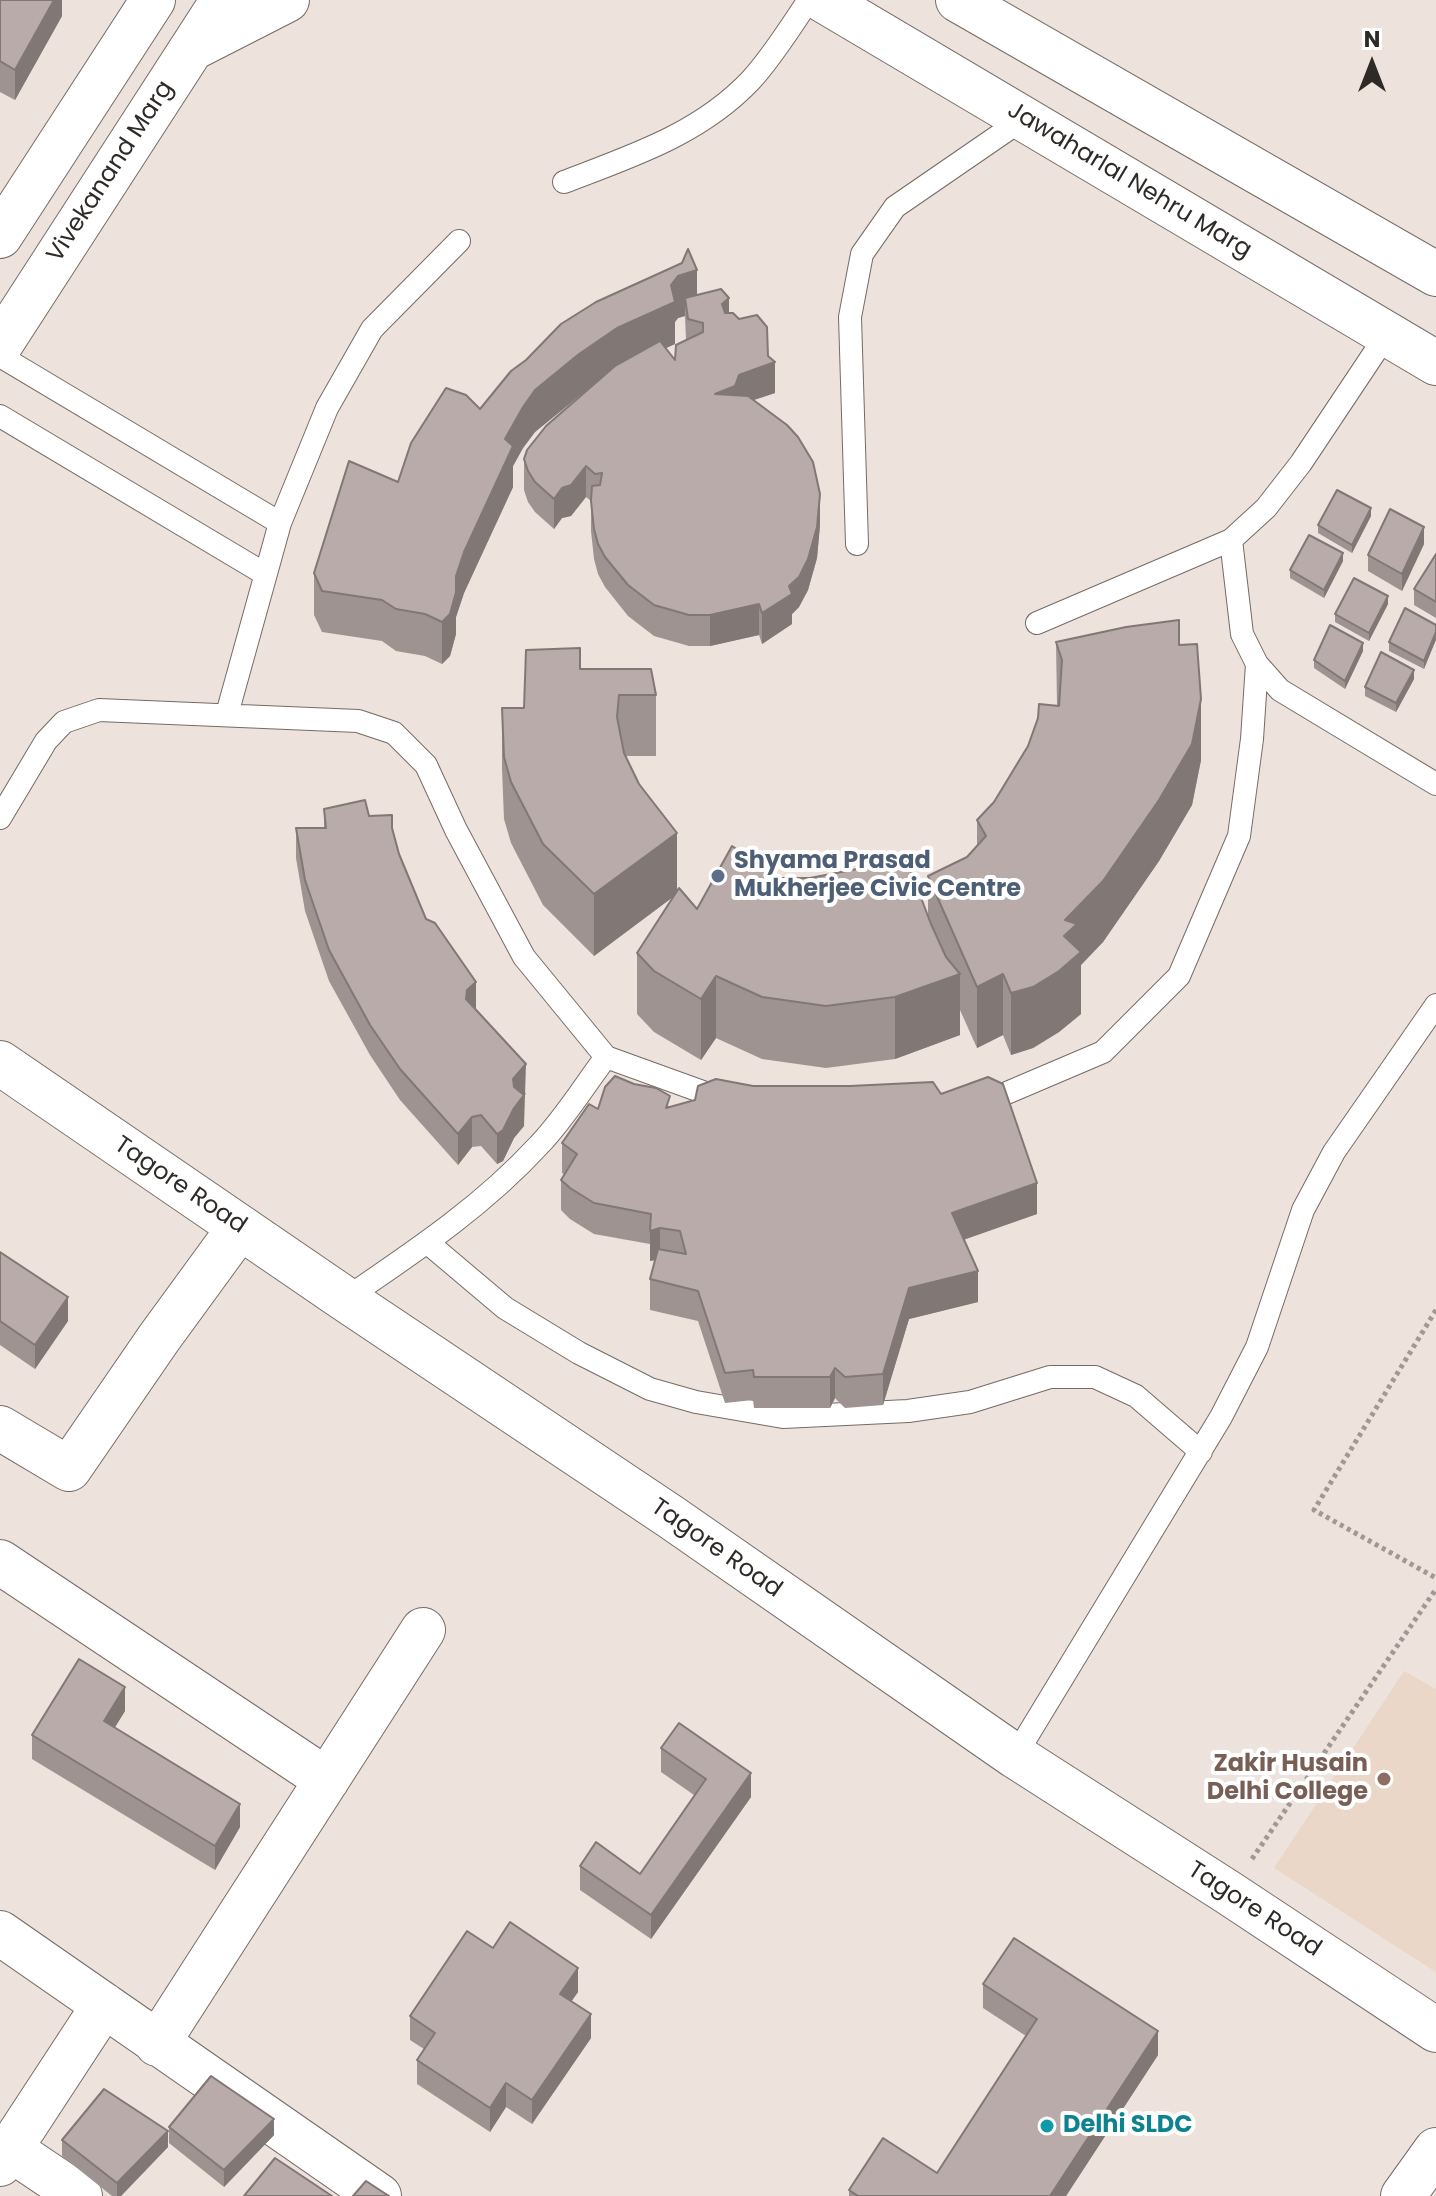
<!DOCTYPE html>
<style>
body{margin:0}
#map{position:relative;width:1436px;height:2196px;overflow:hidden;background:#eee2dc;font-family:Poppins,sans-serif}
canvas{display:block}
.north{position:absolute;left:1332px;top:24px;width:80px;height:80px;-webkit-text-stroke:6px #fff;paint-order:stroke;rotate:0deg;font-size:22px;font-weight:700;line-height:32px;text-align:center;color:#2e2a28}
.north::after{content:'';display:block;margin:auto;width:28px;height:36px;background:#2e2a28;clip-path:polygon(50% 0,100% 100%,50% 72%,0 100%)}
</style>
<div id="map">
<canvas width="1436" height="2196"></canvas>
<div class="north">N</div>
</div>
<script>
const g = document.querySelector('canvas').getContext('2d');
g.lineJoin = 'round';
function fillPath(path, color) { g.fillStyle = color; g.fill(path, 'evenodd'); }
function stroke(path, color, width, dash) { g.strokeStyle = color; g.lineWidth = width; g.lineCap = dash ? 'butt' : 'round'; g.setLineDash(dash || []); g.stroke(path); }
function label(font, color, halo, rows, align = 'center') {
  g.font = font + ' Poppins,sans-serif'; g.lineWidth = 8; g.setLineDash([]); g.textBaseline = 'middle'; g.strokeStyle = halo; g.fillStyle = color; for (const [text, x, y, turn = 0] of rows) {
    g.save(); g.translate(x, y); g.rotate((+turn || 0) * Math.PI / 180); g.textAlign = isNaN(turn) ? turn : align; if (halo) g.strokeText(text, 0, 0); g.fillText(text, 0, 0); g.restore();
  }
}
fillPath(new Path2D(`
 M1404 1671 1436 1689V1972L1274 1868Z`), '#ead7c7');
const lane = new Path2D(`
 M564 182C632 156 700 134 751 80 773 56 791 26 809 0
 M0 356 280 523
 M0 416 265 574
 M857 544 850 317 862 254 895 207 1023 119
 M1037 623 1231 540 1266 508 1301 463 1387 334
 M1257 664 1280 690 1436 784
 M227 714 280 523 327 408 372 329 459 241
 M0 818 46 741 64 722 99 710 358 721 394 733 426 765 456 830 524 957 606 1057 725 1100
 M978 1098 1002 1095 1103 1052 1179 976 1239 836 1252 739 1257 664 1242 634 1231 540
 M428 1243 505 1308 579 1353 650 1389 696 1402 783 1417 908 1411 970 1402 1050 1377H1095L1136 1396 1201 1452
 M345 1299C414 1252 482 1207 539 1145 564 1119 584 1086 606 1057
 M1015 1756 1221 1417 1257 1347 1303 1210 1334 1152 1436 1005`);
const street = new Path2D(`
 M0 1063 345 1299 671 1517 1015 1756 1229 1893 1436 2030
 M0 1428 69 1469 159 1338 240 1227
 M0 1562 327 1780
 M0 1933 379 2196
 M157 2044 423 1630
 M10 2149 80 2196
 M0 2164 104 2005
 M1403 2196 1436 2150`);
const secondary = new Path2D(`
 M823 0 1436 363
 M958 0 1436 274
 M193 48 287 0
 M0 236 153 0
 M0 345 223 0`);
stroke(lane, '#756b66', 24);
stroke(street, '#756b66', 46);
stroke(secondary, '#756b66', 46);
stroke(new Path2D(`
 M1436 1310 1314 1510 1436 1578
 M1252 1859 1436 1589`), '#a19893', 5, [4, 4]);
stroke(lane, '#fff', 22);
stroke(street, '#fff', 44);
stroke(secondary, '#fff', 44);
fillPath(new Path2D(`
 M0 0H62V16L15 100 0 92Z
 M697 295 729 313 768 356 775 393 753 400 820 525 817 558 808 590 799 607 792 614V624L762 644 759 635 710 646H689L654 636 628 616 605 587 598 574 594 559 591 531V501L586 497 571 516 562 518 554 529 535 512 528 502 524 490V459L587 390 535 432 523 448 513 466V487L464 593 456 617V634L450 656 442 664 425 656 396 651 382 641 322 632 314 615V573L398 482 480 409ZM685 316 686 340 675 360 666 348 675 344V322L678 318Z
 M1371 516 1352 553 1318 533V525Z
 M1424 544 1402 591 1368 571V555Z
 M1436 554V618L1414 605V589Z
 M1343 561 1324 598 1290 578V570Z
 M1388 604 1369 641 1335 622V614Z
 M1436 625 1424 669 1389 651V642Z
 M1056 642 1179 645 1201 760 1192 805 1159 861 1103 942 1081 965V1014L1059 1032 1033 1048 1011 1055 1003 1035 977 1048 960 1010V1035L895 1059 826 1068 762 1059 716 1038 701 1060 654 1032 637 1014V953L673 897 594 956 543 905 511 843 504 819 502 769V708H524L580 669 656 695V756H626L677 891 697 909 780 878 928 917V876L967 857 977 846V820L994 802 1057 705Z
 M1363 651 1345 689 1314 668V660Z
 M1414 679 1396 712 1365 696V687Z
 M324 809 369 816 392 828 399 854 426 919 476 1011 526 1094 524 1096V1126L514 1138 503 1161 497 1164 481 1146 472 1147 458 1165 400 1100 370 1055 329 981 305 911 296 858V828H324Z
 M634 1084 670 1107 753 1086 941 1094 1037 1214 964 1239 978 1302 909 1319 883 1405 845 1408 835 1398 830 1408H754L753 1400 725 1403 698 1321 650 1310V1279L655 1260 650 1261V1244L594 1234 570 1219 561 1210V1180L564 1174 562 1173V1143L598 1109Z
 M0 1252 68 1321 35 1369 0 1345Z
 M125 1711 115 1727 240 1827 215 1870 32 1759V1735Z
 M661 1748 751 1797 651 1939 580 1890V1866L640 1874 694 1795 661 1772Z
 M493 1948 578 1992 571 2001 591 2038 532 2124 506 2107 490 2132 417 2084V2060L424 2049 410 2040V2016Z
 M983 1984 1158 2055 1066 2196H849V2190L937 2173 1026 2036 983 2008Z
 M169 2127 274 2135 224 2187 169 2143Z
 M62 2140 168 2147 121 2196H112L62 2156Z`), '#9e9391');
fillPath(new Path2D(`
 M54 0H62V16L15 100V70Z
 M697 270V312L685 298V316L678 318 675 322V344L617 370 579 396 535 432 523 448 513 466V487L464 593 456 617V634L450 656 442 664V622L464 552 505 439 523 407 535 390 579 354 671 285 678 276Z
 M729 298V329L722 304Z
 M775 362V393L739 405 715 394 739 375Z
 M586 466V497L571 516 562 518 554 529V499L562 488Z
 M820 494V525L817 558 808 590 799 607 792 614V624L762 644V613L789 586Z
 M1371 508V516L1352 553V545Z
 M1424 527V544L1402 591V574Z
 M1343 553V561L1324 598V590Z
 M1388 596V604L1369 641V633Z
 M759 604V635L710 646V615Z
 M1436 632V640L1424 669V661Z
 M1363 643V651L1345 689V681Z
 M1414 670V679L1396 712V703Z
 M1201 699V760L1192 805 1159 861 1103 942 1081 965V1014L1059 1032 1033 1048 1011 1055V993L1064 936 1065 920Z
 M677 833V894L594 956V894Z
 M960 974V1035L895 1059V997Z
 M1003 974V1035L977 1048V987Z
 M716 976V1038L701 1060V999Z
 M476 982V1013L466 999 467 990Z
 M526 1064 524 1126 514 1138 503 1161 497 1164V1134L513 1079Z
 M472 1117V1147L458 1165V1134Z
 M1037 1183V1214L952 1244V1213Z
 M660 1228V1259L650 1261V1231Z
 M978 1271V1302L909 1319 883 1405V1374L909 1288Z
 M68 1297V1321L35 1369V1345Z
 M835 1368V1398L830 1408V1377Z
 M125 1687V1711L104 1745V1721Z
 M751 1773V1797L651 1939V1915Z
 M240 1804V1827L215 1870V1846Z
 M578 1968V1992L560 2018V1994Z
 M591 2014V2038L532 2124V2100Z
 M1158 2031V2055L1066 2196H1050Z
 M506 2083V2107L490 2132V2108Z
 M274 2119V2135L224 2187V2170Z
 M168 2131V2147L121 2196H117V2183Z`), '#817876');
const building = new Path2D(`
 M0 0H54L15 70 0 61Z
 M688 249 697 270 678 276 671 285 675 302 617 328 579 354 535 390 523 407 505 439 513 446 464 552 456 576V592L450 614 442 622 425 614 396 609 382 600 322 591 314 573 349 461 398 482 411 443 446 388 466 395 480 409 511 371 526 360 561 324 596 302 682 263Z
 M721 289 729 298 722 304 725 313H733L739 319 757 315 767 327 768 356 775 362 739 375 735 386 715 394 748 396 787 425 798 437 813 462 820 494 817 527 808 559 799 577 789 586 792 594 762 613 759 604 710 615H689L654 605 628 585 605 557 598 544 594 529 591 501 592 486 600 485 602 473 595 474 586 466 571 485 562 488 554 499 535 482 528 471 524 459 527 450 546 426 615 366 660 341 675 360 676 345 703 332V323L688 319 685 298Z
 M1337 490 1371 508 1352 545 1318 525Z
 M1390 509 1424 527 1402 574 1368 555Z
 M1309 535 1343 553 1324 590 1290 570Z
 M1436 554V602L1414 589Z
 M1354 578 1388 596 1369 633 1335 614Z
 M1405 608 1436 625V632L1424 661 1389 642Z
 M1179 620V645L1197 644 1201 699 1192 744 1159 800 1103 881 1065 920 1077 924 1064 936 1081 952 1059 971 1033 987 1011 993 1003 974 977 987 928 876 967 857 986 836 977 820 994 802 1028 746 1038 718 1039 704 1059 706 1062 660 1056 642 1126 627Z
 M1330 625 1363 643 1345 681 1314 660Z
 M580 648V669H651L656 695H619L617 717 624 753 639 784 677 833 594 894 543 844 511 782 504 757 502 708H524L526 650Z
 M1381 652 1414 670 1396 703 1365 687Z
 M365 800 369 816 392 815V828L399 854 426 919 435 923 476 982 467 990 466 999 526 1064 513 1079 514 1087 524 1095 514 1108 503 1130 497 1134 481 1115 472 1117 458 1134 400 1069 370 1025 329 950 305 880 296 828H326L324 809Z
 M732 846 780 878H810L883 864 904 853 931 924 946 957 960 974 895 997 826 1006 762 997 716 976 701 999 654 971 637 953 679 888 697 909Z
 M615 1076 634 1084 656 1088 670 1096 666 1108 695 1100 698 1086 716 1079 753 1086H850L933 1082 941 1094 988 1077 1003 1084 1037 1183 952 1213 978 1271 909 1288 883 1374 845 1377 835 1368 830 1377H754L753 1370 725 1373 698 1291 650 1279 658 1249 686 1254 680 1231 660 1228 650 1231 651 1214 594 1203 570 1188 561 1180 577 1154 562 1143 589 1104 598 1109 605 1087Z
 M0 1252 68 1297 35 1345 0 1321Z
 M79 1659 125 1687 104 1721 240 1804 215 1846 32 1735Z
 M679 1723 751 1773 651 1915 580 1866 596 1842 640 1874 706 1779 661 1748Z
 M510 1922 578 1968 560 1994 591 2014 532 2100 506 2083 490 2108 417 2060 435 2033 410 2016 467 1931 493 1948Z
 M1014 1938 1158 2031 1050 2196H858L849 2190 883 2138 937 2173 1037 2019 983 1984Z
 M211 2076 274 2119 224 2170 169 2127Z
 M104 2089 168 2131 117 2183 62 2140Z
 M275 2158 332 2196H244Z
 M366 2181 389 2196H353Z`);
fillPath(building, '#b8aba9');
stroke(building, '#817876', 2);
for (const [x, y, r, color] of [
 [718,876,8,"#5c6f8a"],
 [1384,1779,8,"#8d6e63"],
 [1047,2126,8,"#0f9aa8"]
]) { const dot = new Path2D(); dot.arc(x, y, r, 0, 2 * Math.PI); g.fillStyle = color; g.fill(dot); stroke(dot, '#fff', 3); }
label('24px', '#2e2a28', '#fff', [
 ["Vivekanand Marg",111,172,-57],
 ["Jawaharlal Nehru Marg",1129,181,31],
 ["Tagore Road",180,1186,34],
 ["Tagore Road",716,1549,35],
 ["Tagore Road",1254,1910,33]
]);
label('bold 24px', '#4e5e75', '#fff', [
 ["Shyama Prasad",734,862],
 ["Mukherjee Civic Centre",734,890]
], 'left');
label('bold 24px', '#785e54', '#fff', [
 ["Zakir Husain",1368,1765],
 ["Delhi College",1368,1793]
], 'right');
label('bold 24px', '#0d838f', '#fff', [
 ["Delhi SLDC",1063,2126]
], 'left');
</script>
